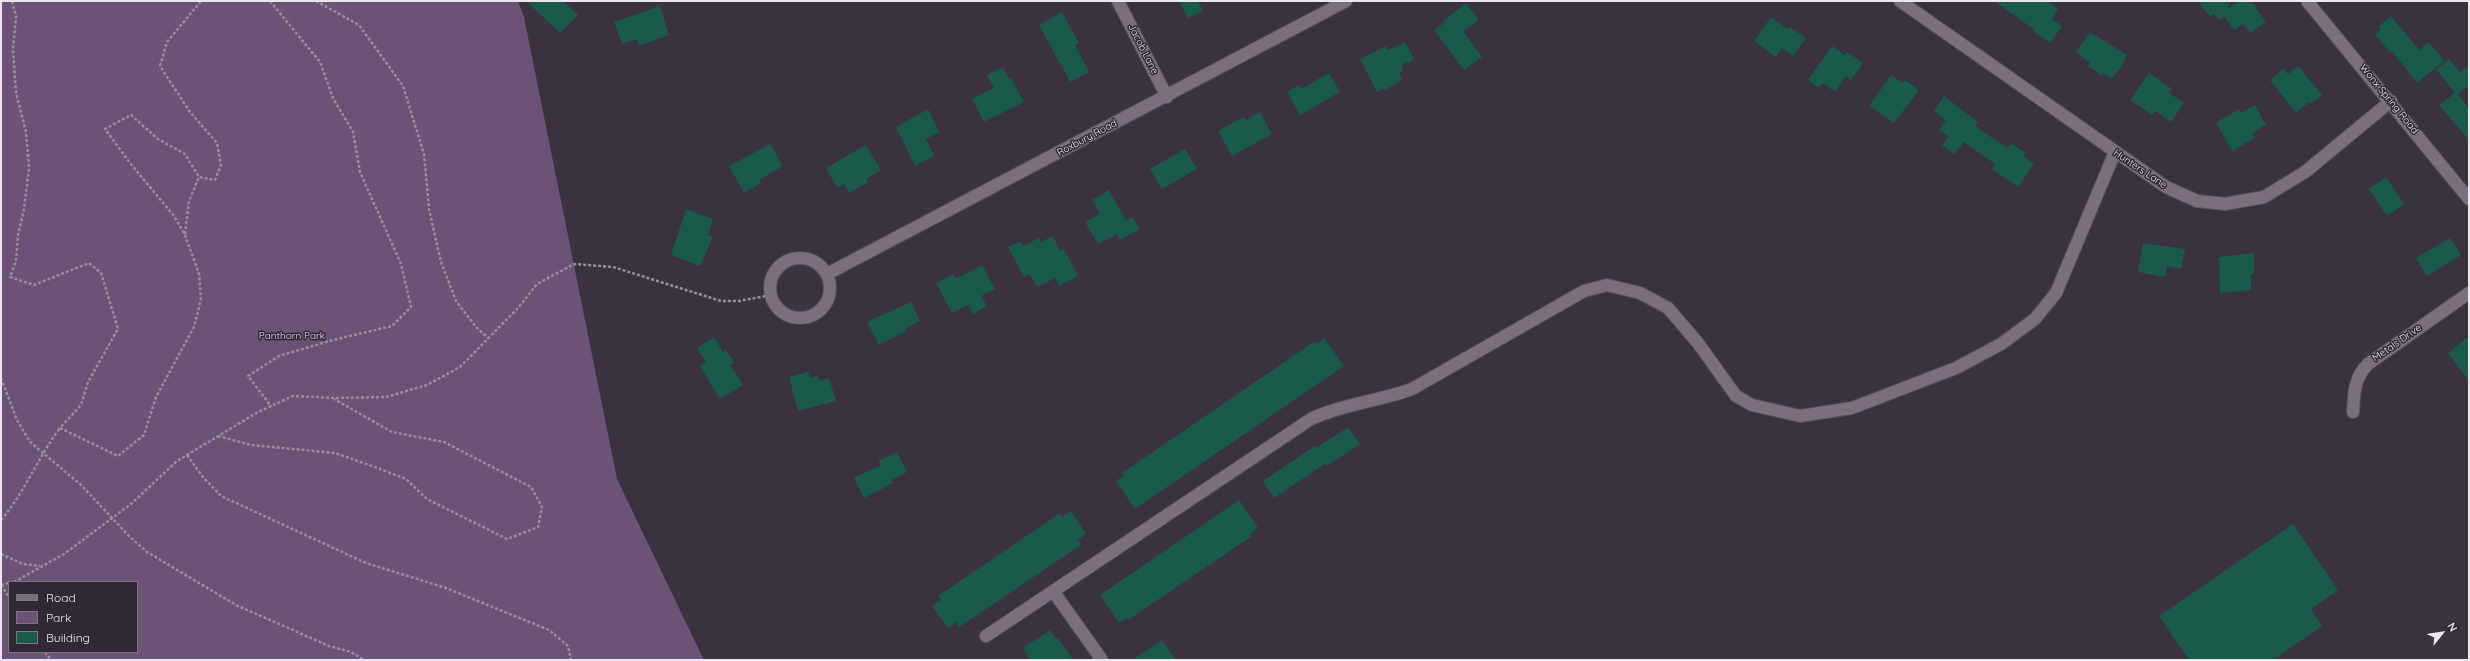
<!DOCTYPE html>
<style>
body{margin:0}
#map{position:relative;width:2470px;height:661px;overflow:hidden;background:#3b323f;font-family:Quicksand,sans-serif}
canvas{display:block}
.frame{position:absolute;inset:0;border:2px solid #ece7ef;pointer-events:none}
.legend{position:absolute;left:8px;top:581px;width:130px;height:72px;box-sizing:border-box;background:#312835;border:1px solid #7c747f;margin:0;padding:5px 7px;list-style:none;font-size:12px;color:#ece7ef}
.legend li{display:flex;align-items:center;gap:8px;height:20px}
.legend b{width:20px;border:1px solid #7c747f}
.north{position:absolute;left:2422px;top:613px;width:40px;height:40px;-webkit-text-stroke:3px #312835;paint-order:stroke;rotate:60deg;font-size:11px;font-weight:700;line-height:16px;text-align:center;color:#ece7ef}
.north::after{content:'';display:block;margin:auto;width:14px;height:18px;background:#ece7ef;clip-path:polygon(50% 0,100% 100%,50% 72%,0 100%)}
</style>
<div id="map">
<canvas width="2470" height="661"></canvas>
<div class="frame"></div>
<ul class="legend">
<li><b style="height:5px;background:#796f7e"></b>Road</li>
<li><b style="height:11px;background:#6b5276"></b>Park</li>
<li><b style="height:11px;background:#195a4b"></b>Building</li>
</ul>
<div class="north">N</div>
</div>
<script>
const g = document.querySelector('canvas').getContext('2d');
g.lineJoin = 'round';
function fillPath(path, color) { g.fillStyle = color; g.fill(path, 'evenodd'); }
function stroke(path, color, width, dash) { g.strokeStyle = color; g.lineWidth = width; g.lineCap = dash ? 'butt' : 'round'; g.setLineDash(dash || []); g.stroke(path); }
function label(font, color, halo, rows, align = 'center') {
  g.font = font + ' Quicksand,sans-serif'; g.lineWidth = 3; g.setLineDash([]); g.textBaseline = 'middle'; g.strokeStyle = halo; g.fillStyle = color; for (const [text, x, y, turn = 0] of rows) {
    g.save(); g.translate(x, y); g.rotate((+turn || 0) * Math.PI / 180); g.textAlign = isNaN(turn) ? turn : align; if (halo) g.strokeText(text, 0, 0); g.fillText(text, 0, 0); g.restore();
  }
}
fillPath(new Path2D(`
 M1 1H518L524 17 617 479 704 660H1ZM9 582H137V652H9Z`), '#6b5276');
fillPath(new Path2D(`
 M526 1H563L578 15 560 33Z
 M1179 1H1198L1203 11 1188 18Z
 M1994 1H2047L2058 9 2052 19 2062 26 2050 43 2034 32 2035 30Z
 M2198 1H2233L2228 5 2229 8 2239 1H2251L2266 22 2250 33 2243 24 2234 30 2224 16 2219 20 2214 14 2210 17Z
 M1466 3 1479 20 1463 31 1482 57 1464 70 1434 30 1444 23V20Z
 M660 6 669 35 639 46 637 39 622 44 614 22Z
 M1062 12 1079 43 1075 45 1089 72 1070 82 1039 25Z
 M2391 16 2419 50 2429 42 2444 61 2417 83 2392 51 2390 53 2375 34 2381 29 2379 26Z
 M1771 17 1788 29 1790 27 1806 38 1793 56 1782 48 1776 57 1754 41Z
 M2090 32 2127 55 2122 66 2111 79 2103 73 2102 76 2088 66 2090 63 2076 52Z
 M1405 42 1414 59 1402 65 1404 70 1399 73 1402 80 1384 91 1383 89 1377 92 1360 59 1386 46 1388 50Z
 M1832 46 1845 55 1847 52 1863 63 1851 80 1846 76 1835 92 1823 83 1819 88 1808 80Z
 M2449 59 2460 72 2469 65V86L2458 94 2469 109V140L2439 105 2455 93 2436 69Z
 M2298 66 2322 95 2311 104 2309 102 2296 113 2270 80 2283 69 2288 74Z
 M1003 67 1009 79 1011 78 1024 102 984 122 972 99 994 88 987 75Z
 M1329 73 1340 92 1300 115 1287 92 1299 85 1301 89Z
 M2149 73 2172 89 2169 93 2184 103 2171 122 2155 111 2152 115 2130 100Z
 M1891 75 1903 83 1905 80 1919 90 1894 123 1869 106Z
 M1944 96 1978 122 1975 126 2007 148 2012 144 2026 153 2024 156 2034 164 2018 187 1992 169 1995 164 1964 142 1954 154 1942 145 1949 137 1939 130 1946 120 1934 111Z
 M2255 105 2266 125 2252 133 2255 138 2232 151 2216 123 2239 109 2241 113Z
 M928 109 939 132 926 139 934 156 915 166 896 127Z
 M1260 112 1272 134 1232 156 1218 131 1244 117 1246 120Z
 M770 144 783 166 759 180 761 183 744 193 729 166Z
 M866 145 881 170 866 179 868 182 849 193 844 184 837 188 826 168Z
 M1185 149 1197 169 1162 189 1150 169Z
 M2386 177 2404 204 2387 216 2369 189Z
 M1109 190 1126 220 1132 217 1140 229 1120 240 1117 234 1098 244 1085 222 1100 214 1092 200Z
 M686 209 713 219 708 235 713 237 700 266 671 255Z
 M1053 236 1060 251 1064 249 1078 276 1059 286 1055 278 1037 287 1030 274 1024 277 1008 247 1020 241 1023 246 1039 238 1041 242Z
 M2450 238 2461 255 2427 276 2416 258Z
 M2143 243 2185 249 2181 269 2167 266 2165 277 2138 272Z
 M2254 253V274H2251V290L2220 293 2219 257Z
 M982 265 995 289 981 296 987 306 973 314 968 305 952 313 936 283 953 274 956 279Z
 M911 302 920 321 905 329 906 331 879 345 867 322Z
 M2469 336V381L2448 353Z
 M714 337 723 352 726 350 734 362 730 365 743 385 720 399 700 366 706 362 697 348Z
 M1324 338 1344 366 1135 509 1116 481 1124 475 1122 473 1315 341 1316 344Z
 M808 372 810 378 818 375 820 381 829 378 836 401 798 411 789 377Z
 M1348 427 1360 444 1327 466 1325 464 1274 498 1263 481 1315 446 1316 448Z
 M897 452 907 472 892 480 893 483 864 498 854 478 881 465 878 461Z
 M1239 500 1258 528 1250 534 1252 536 1128 620 1127 618 1119 623 1100 595Z
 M1071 511 1086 534 1078 540 1081 545 959 627 956 622 948 628 932 606 941 600 938 596 1060 513 1062 517Z
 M2293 524 2338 590 2311 609 2322 626 2273 660H2189L2159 616Z
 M1050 630 1056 639 1058 638 1073 660H1030L1023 648Z
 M1162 640 1176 660H1132Z`), '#195a4b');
const minor = new Path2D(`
 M1118 1 1167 97
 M1900 1 2166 187 2197 201 2225 204 2264 197 2305 172 2391 101
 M2307 1 2469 199
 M770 288a30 30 0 1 1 60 0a30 30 0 1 1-60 0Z
 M827 274 1346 1
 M2353 412C2354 393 2354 378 2368 364L2469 293
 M1053 591 1102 660
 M986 636 1311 419C1343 404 1379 401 1412 389L1584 291 1607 285 1640 293 1668 308 1698 343 1736 396 1752 405 1800 416 1852 408 1956 368 2001 344 2035 319 2056 293 2115 152`);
stroke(minor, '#574f5a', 14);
stroke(new Path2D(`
 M12 1 16 16 13 50 16 93 26 132 29 168 24 209 18 235 16 261 10 277 34 285 89 263 101 273 118 329 88 382 81 405 60 428 118 456 144 435 156 397 194 327 201 299 199 274 185 235 174 216 130 163 105 129 131 115 158 139 185 154 199 177 215 180 221 165 217 143 190 112 160 66 167 42 201 1
 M270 1 320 62 333 98 353 132 360 172 401 264 411 307 392 326 333 340 279 356 248 376 271 406
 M316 1 359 25 403 86 424 154 429 209 441 262 456 301 476 327 488 338
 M185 234 189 201 199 177
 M1 378 17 420 30 442 80 484 130 537 147 552 236 605 329 646 351 652 364 660
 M218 436 251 445 335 453 372 466 406 479 427 499 507 539 538 527 542 507 531 487 444 442 392 432 334 399
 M187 455 203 477 221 496 366 563 446 588 549 630 568 646 571 660
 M1 520C25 492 38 457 60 428
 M1 554 23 564 40 566
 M14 582 64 554 131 504 177 461 258 412 293 396 334 398 386 397 427 385 460 367 519 307 537 284 574 264 613 267 721 301H739L771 295
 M1 585 9 597
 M1 585 9 583
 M45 652 51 660`), '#968f99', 2.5, [3, 2]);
stroke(minor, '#796f7e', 12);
label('10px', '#ece7ef', '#312835', [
 ["Jacob Lane",1143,49,63],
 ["Wonx Spring Road",2389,99,51],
 ["Roxbury Road",1087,138,-28],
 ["Hunters Lane",2140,169,34],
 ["Metals Drive",2397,343,-35]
]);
label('10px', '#edd2fa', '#312835', [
 ["Panthorn Park",292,336]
]);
</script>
